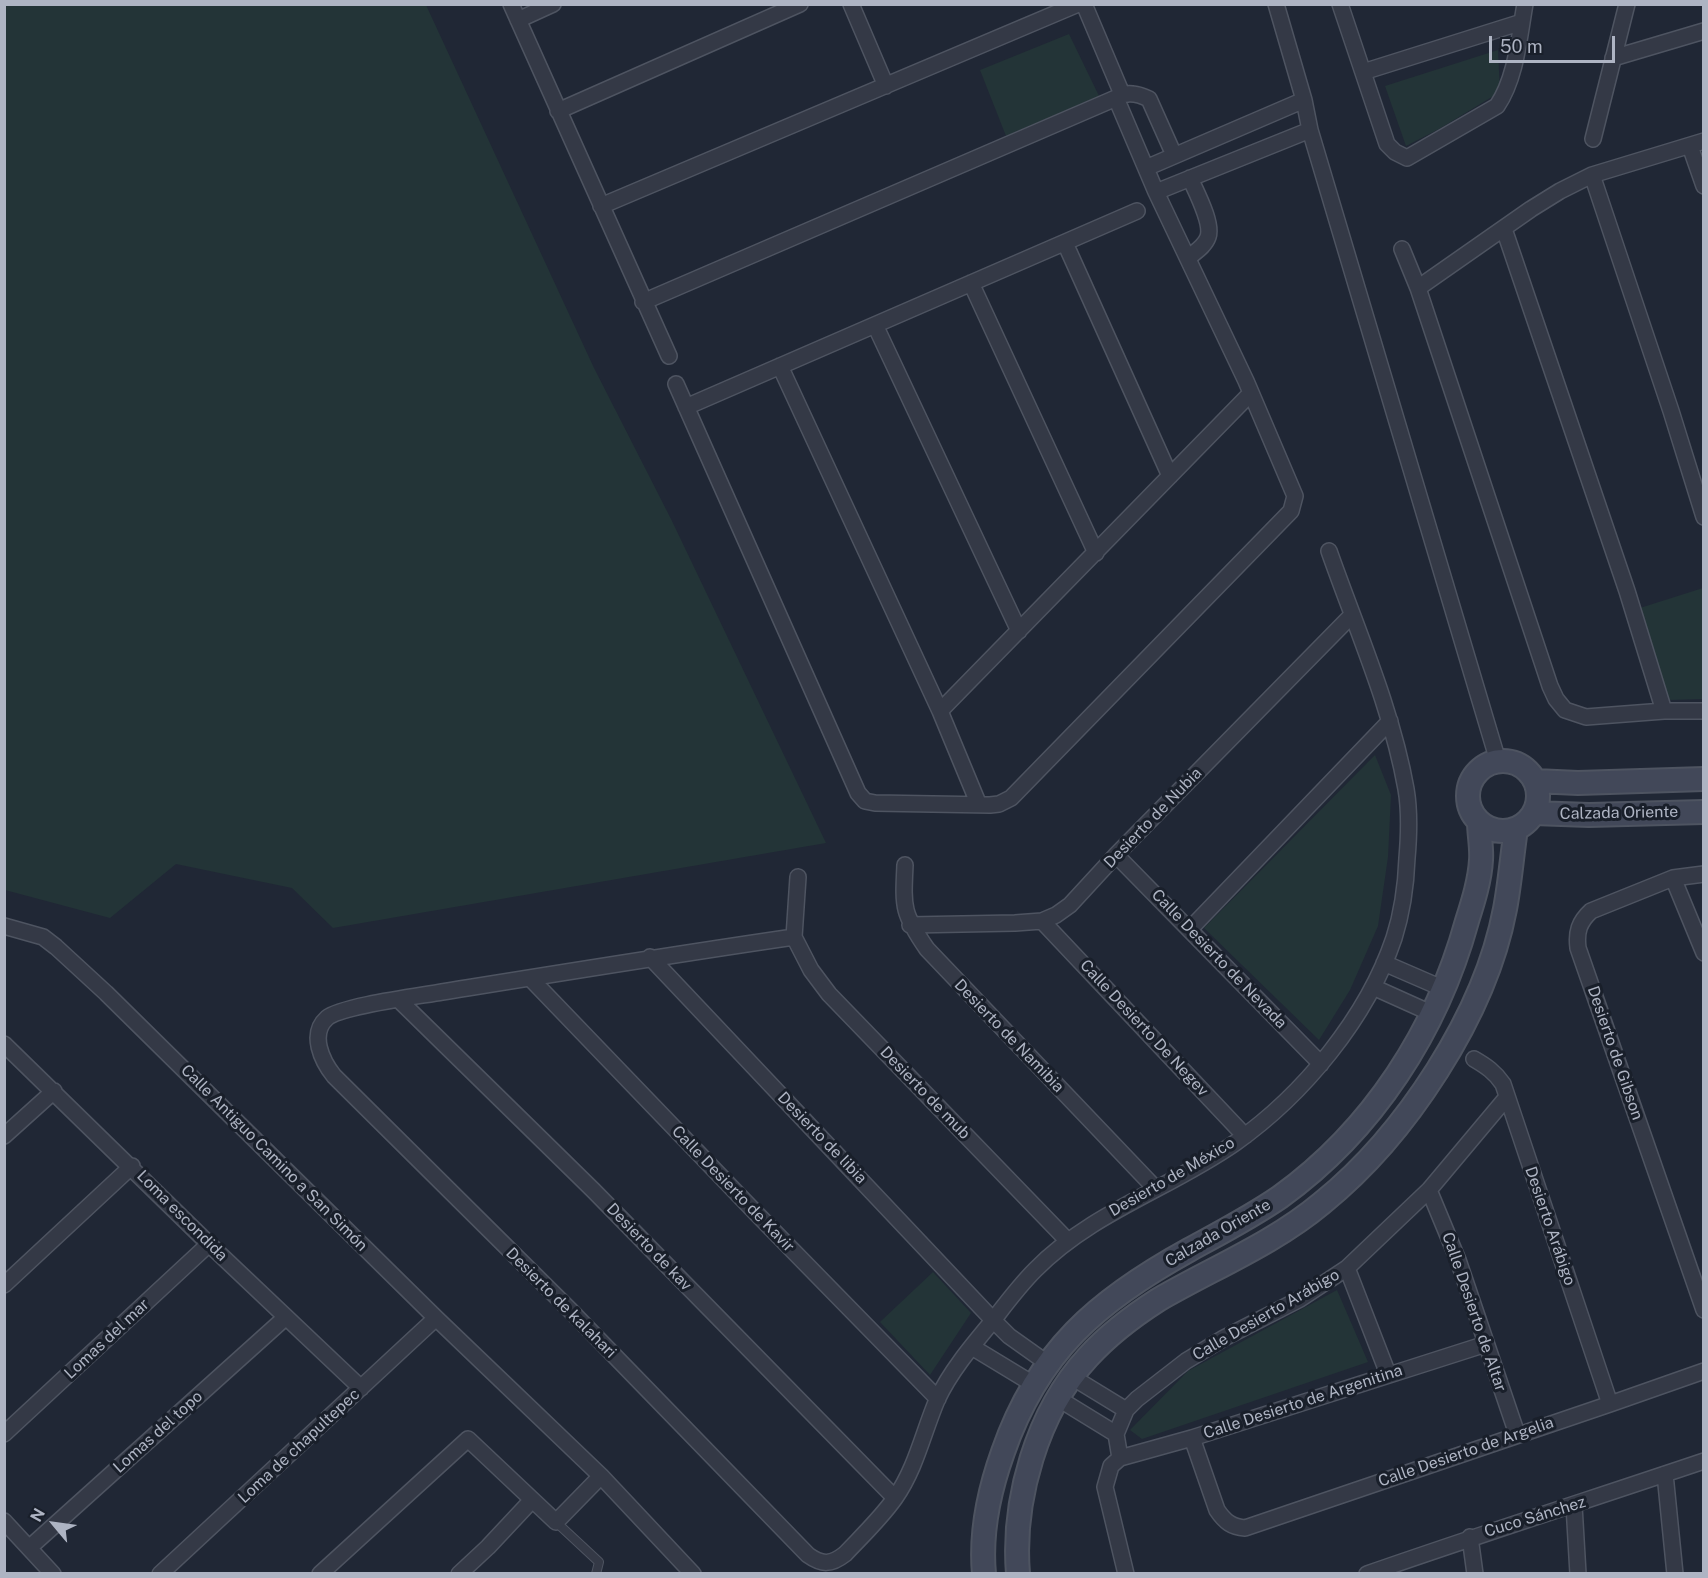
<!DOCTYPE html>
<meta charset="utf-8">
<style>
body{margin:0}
#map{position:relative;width:1708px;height:1578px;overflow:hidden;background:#202735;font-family:"Public Sans",sans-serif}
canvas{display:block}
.frame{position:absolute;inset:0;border:6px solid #aeb4c3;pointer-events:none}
.north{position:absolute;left:24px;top:1494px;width:60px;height:60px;-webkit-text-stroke:4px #191f2a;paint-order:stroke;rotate:299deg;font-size:16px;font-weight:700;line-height:24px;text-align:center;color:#aeb4c3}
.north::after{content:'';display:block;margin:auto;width:21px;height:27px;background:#aeb4c3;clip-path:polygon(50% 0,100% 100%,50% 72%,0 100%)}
.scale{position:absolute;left:1489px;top:36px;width:126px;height:27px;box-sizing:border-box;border:3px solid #aeb4c3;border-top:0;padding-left:8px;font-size:18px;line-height:21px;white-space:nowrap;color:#aeb4c3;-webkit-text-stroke:4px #191f2a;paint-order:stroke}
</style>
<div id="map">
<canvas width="1708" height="1578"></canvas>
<div class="frame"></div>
<div class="north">N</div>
<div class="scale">50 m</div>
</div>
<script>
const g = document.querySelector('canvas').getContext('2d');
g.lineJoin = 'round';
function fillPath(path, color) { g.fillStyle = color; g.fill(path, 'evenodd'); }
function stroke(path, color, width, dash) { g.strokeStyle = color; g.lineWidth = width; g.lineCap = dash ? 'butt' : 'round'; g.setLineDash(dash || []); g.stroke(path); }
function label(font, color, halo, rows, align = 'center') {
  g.font = font + ' "Public Sans",sans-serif'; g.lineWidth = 6; g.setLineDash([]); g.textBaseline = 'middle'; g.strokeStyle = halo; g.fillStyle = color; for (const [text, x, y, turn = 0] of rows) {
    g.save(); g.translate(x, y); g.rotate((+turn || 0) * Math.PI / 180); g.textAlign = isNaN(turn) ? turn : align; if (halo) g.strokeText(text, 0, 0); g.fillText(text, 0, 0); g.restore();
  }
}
fillPath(new Path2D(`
 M4 5H426L594 368 671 519 826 843 333 928 292 888 176 864 110 918 5 890Z
 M1069 34 1099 96 1006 136 980 70Z
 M1498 50 1500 92 1439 129 1406 146 1385 86Z
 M1703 588V699L1668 700 1640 608Z
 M1375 755 1391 795 1388 857 1378 926 1350 990 1319 1040 1204 928Z
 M933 1272 971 1313 930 1375 880 1322Z
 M1337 1290 1368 1362 1142 1439 1130 1430 1188 1371Z`), '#233437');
const lane = new Path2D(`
 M556 1522 599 1562 596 1574`);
const street = new Path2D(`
 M511 4 669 356
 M851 4 886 86
 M1084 4 1122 94
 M1276 4 1304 100 1310 130 1498 761
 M1340 4 1387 144 1395 152 1407 158 1497 106C1516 78 1519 38 1525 4
 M518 20 553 4
 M1613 58 1704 31
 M1363 72 1522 22
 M558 111 800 4
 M1593 139 1627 4
 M1690 146 1704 186
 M1146 168 1304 100
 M1592 175 1671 411 1704 517
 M1156 192 1310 130
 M601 206 1078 4
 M1504 229 1627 591 1664 711
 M1065 243 1170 476
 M1402 249 1418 288 1550 686 1556 699 1565 710 1586 717 1664 711H1704
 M1188 258C1195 252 1205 246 1208 237 1213 223 1196 192 1190 178
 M971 283 1096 553
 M1418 288 1531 209 1560 191 1592 175 1704 141
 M643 302 1116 98C1126 91 1139 94 1149 99L1174 155
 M875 325 1019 631
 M780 366 940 711 979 805
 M676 384 858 793 865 801 875 803 990 805 999 804 1011 798 1291 511 1295 496 1246 381 1156 192 1116 98
 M686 407 1137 211
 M940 711 1251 393
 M1116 855 1321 1064
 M905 865C903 907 902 913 927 949L1155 1188
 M1704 874 1673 878 1591 911C1579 922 1576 932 1578 948L1704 1310
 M798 877 794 937 811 970 829 994 1067 1240
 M1673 878 1704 953
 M1042 921 1245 1136
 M910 925 1015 923 1042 921 1056 915 1070 905 1116 855 1352 615
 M4 926 43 937 56 947 106 993 436 1318 601 1476 693 1574
 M1190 929 1390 721
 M794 937C677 954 560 973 442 992 420 996 341 1006 327 1018 309 1034 322 1061 334 1076L570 1310 808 1555C822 1565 831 1565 845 1554 862 1536 881 1518 895 1498 916 1468 923 1433 937 1400 950 1372 971 1347 991 1323 1005 1305 1018 1287 1035 1270 1092 1212 1169 1189 1235 1143 1303 1095 1367 1018 1394 938 1402 913 1406 885 1407 858 1409 835 1410 812 1406 789 1392 709 1356 628 1329 551
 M650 957 993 1320 1009 1336 1047 1363
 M1384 963 1444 989
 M530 978 756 1213 938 1399
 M1373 987 1433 1014
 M399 1000 593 1190 895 1498
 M4 1044 209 1244 361 1388
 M1474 1059C1486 1066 1495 1072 1503 1084L1610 1404
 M4 1136 54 1091
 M1429 1190 1458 1260 1517 1434
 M1347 1268 1388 1374
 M4 1285 132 1166
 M972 1347 1033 1384
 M1072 1377 1126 1410
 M1059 1399 1116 1434
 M4 1434 209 1244
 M1192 1438 1217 1510C1225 1522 1232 1527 1245 1528L1610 1404 1704 1371
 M1120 1458 1116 1434 1126 1410 1137 1399 1186 1361 1224 1338 1300 1299 1347 1268 1429 1190 1507 1097
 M1665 1474 1675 1574
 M1574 1505 1578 1574
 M4 1521 53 1574
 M1470 1537 1475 1574
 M29 1548 286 1317
 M160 1574 436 1318
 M320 1574 468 1439 556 1522 601 1476
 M459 1574 488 1547 532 1500
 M1126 1574 1105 1487 1111 1466 1120 1458 1192 1438 1486 1344
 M1367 1574C1479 1535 1591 1499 1704 1461`);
const secondary = new Path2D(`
 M1468 796a35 35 0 1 1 70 0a35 35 0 1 1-70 0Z
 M1535 781 1578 783 1704 779
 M1534 813 1589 815 1704 812
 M984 1574C980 1531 989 1491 1003 1452 1038 1351 1098 1300 1189 1250 1220 1233 1251 1217 1280 1197 1373 1130 1437 1030 1467 921 1473 902 1480 880 1481 860 1482 848 1479 834 1479 822
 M1018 1574C1012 1500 1037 1412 1088 1357 1108 1335 1133 1316 1158 1300 1213 1268 1273 1244 1322 1203 1405 1136 1485 1015 1505 909 1510 883 1512 855 1516 829`);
stroke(lane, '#4e5461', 10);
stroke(street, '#4e5461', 18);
stroke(secondary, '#4e5461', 26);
stroke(lane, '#343946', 8);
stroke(street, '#343946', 15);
stroke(secondary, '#424859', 22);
label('16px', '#aeb4c3', '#191f2a', [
 ["Calzada Oriente",1619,813,-1],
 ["Desierto de Nubia",1153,818,-46],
 ["Calle Desierto de Nevada",1219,959,46],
 ["Calle Desierto De Negev",1144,1028,47],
 ["Desierto de Namibia",1009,1036,46],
 ["Desierto de Gibson",1615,1053,71],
 ["Desierto de mub",925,1093,46],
 ["Desierto de libia",822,1138,46],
 ["Calle Antiguo Camino a San Simón",274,1158,45],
 ["Desierto de México",1172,1177,-30],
 ["Calle Desierto de Kavir",733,1189,46],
 ["Loma escondida",182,1216,45],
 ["Desierto Arábigo",1550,1226,71],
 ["Calzada Oriente",1218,1233,-30],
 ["Desierto de kav",649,1247,46],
 ["Desierto de kalahari",561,1303,45],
 ["Calle Desierto de Altar",1474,1312,71],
 ["Calle Desierto Arábigo",1266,1315,-30],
 ["Lomas del mar",107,1339,-43],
 ["Calle Desierto de Argenitina",1303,1402,-18],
 ["Lomas del topo",158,1432,-42],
 ["Loma de chapultepec",299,1446,-43],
 ["Calle Desierto de Argelia",1466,1452,-19],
 ["Cuco Sánchez",1535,1517,-17]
]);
</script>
